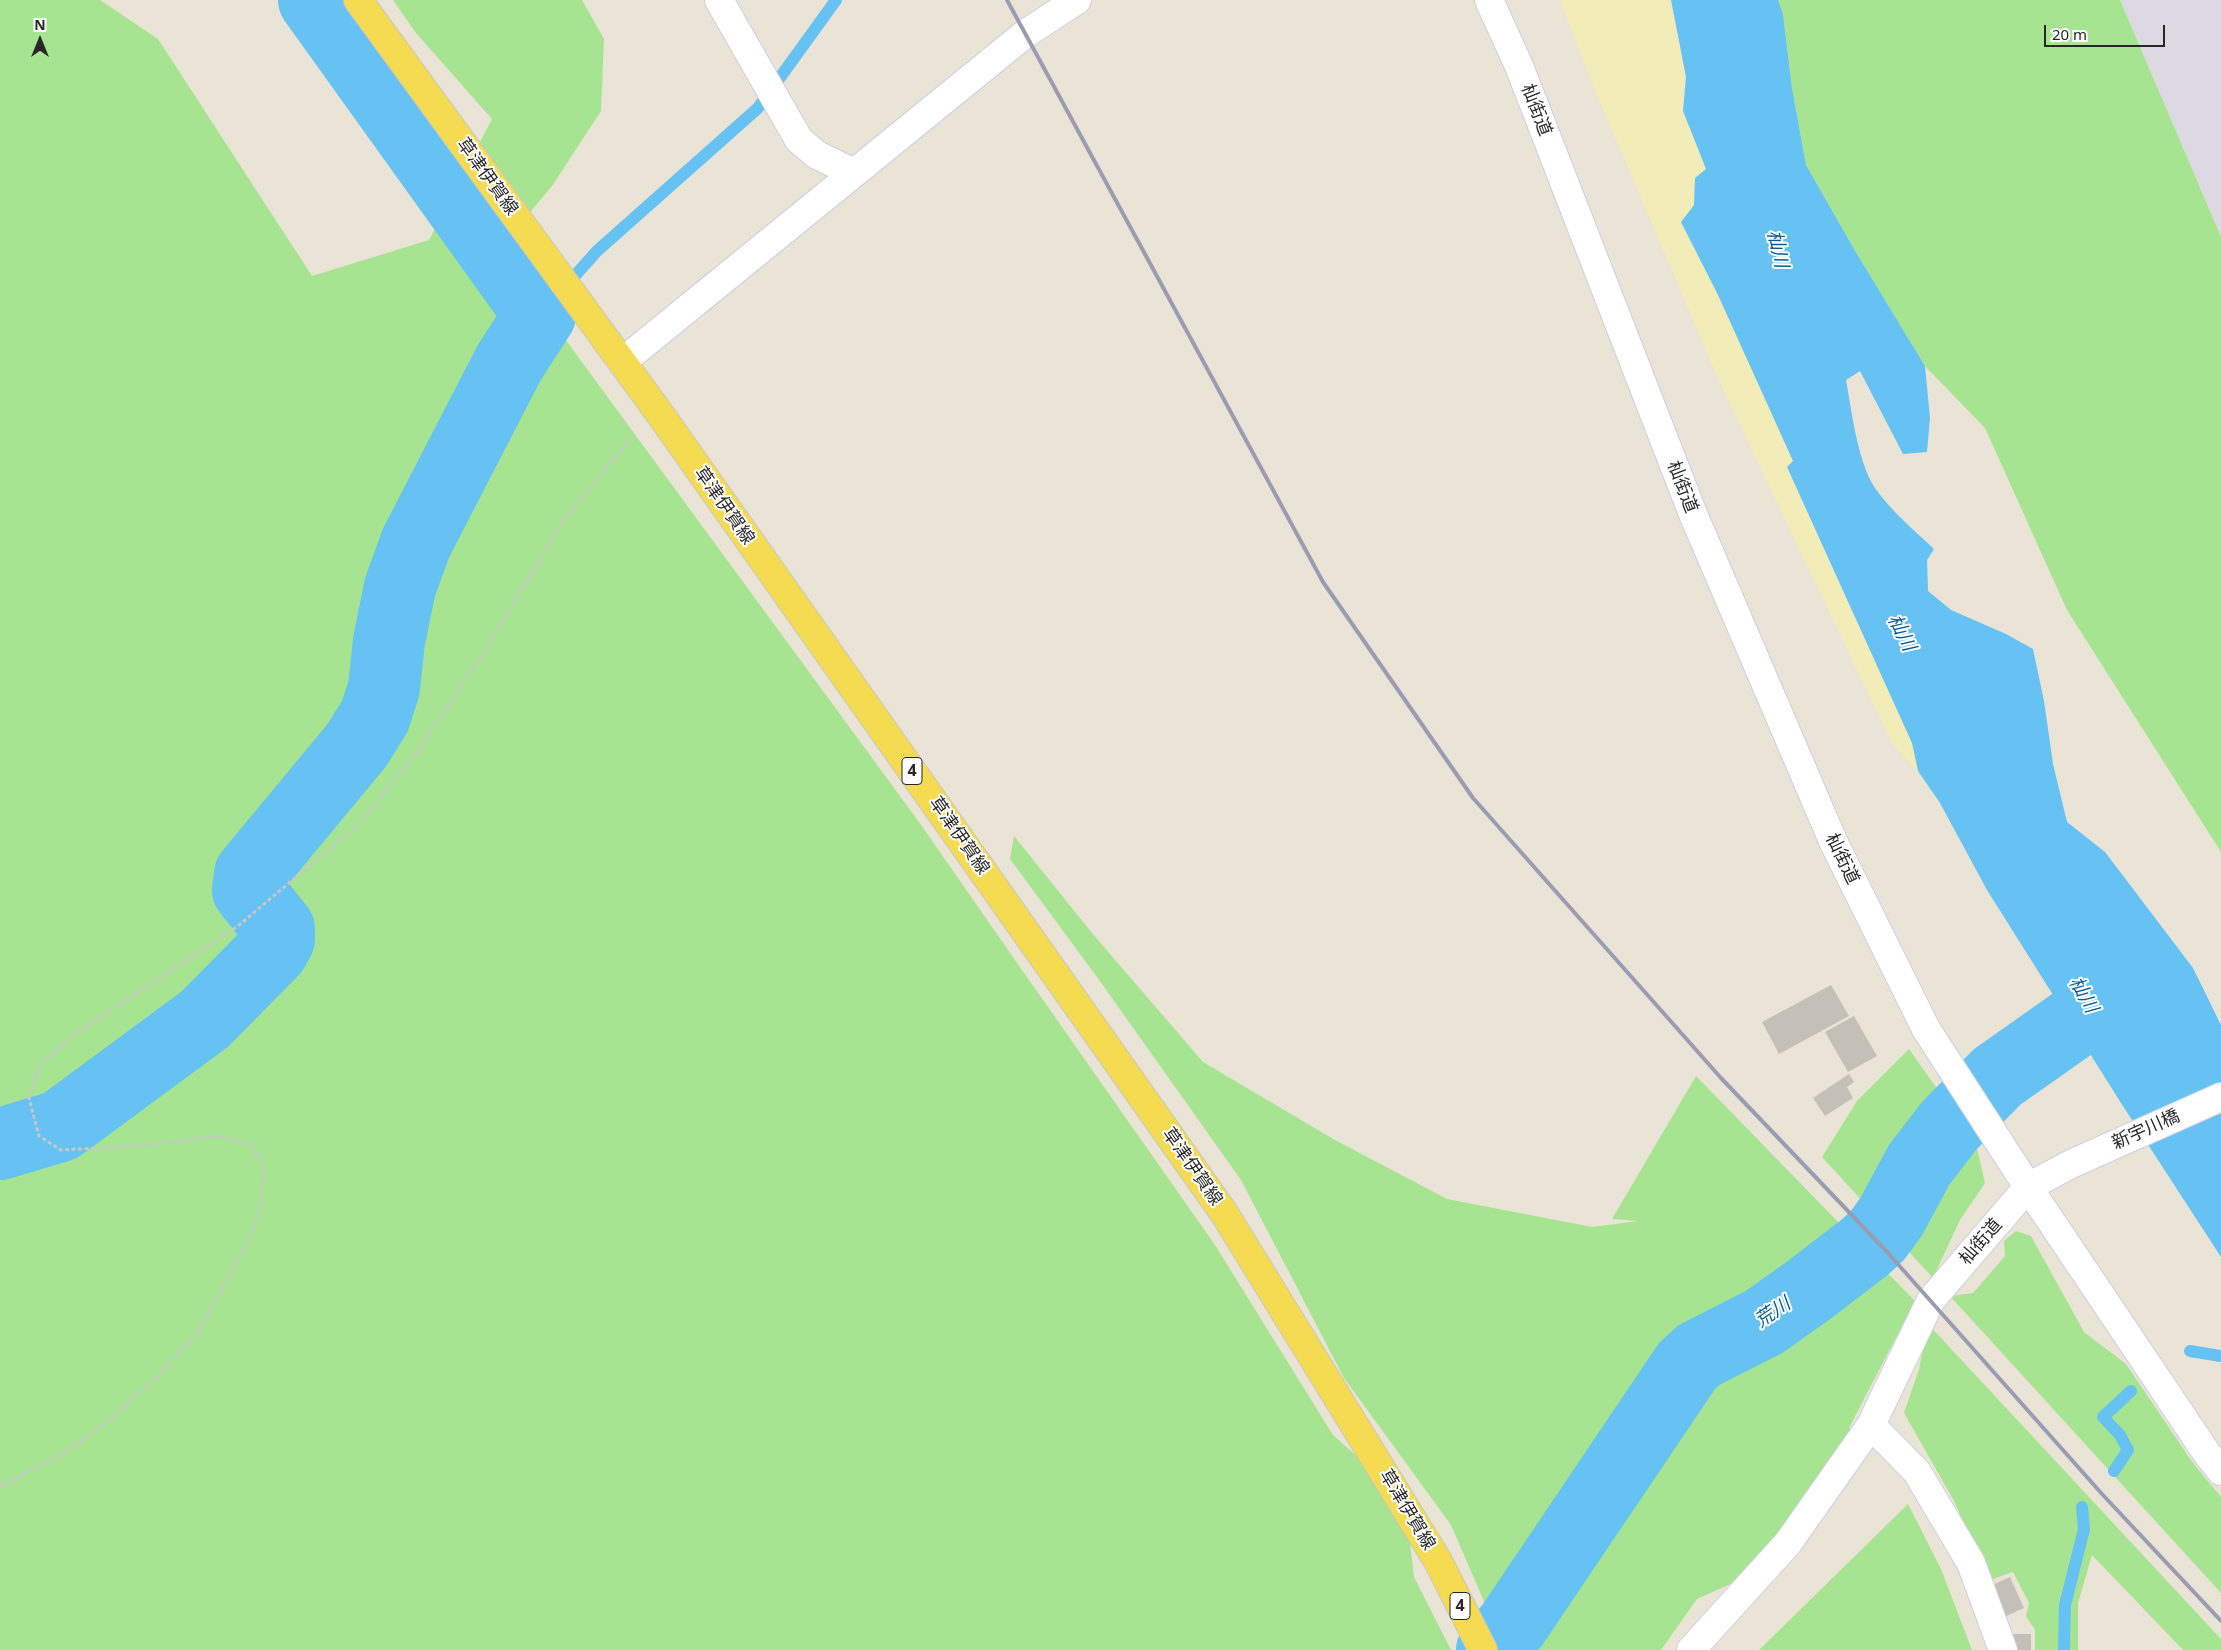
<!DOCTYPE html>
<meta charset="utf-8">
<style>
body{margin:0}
#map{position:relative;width:2221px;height:1650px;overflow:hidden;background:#eae4d7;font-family:"Noto Sans",sans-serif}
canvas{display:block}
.north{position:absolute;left:15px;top:15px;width:50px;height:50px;-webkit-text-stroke:4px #fff;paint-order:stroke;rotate:0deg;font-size:14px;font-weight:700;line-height:20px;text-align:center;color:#272727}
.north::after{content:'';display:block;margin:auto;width:18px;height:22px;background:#272727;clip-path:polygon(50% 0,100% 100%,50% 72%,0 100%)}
.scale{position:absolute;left:2044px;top:25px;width:121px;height:22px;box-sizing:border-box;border:2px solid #272727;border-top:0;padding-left:6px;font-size:15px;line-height:18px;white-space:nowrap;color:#272727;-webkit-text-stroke:4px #fff;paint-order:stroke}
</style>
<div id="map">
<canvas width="2221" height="1650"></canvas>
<div class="north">N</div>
<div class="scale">20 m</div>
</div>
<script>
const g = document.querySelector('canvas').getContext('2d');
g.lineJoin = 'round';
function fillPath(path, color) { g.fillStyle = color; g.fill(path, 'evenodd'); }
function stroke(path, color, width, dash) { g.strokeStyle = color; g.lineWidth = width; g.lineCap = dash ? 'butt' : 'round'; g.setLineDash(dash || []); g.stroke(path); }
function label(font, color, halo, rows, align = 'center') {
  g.font = font + ' "Noto Sans","Noto Sans JP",sans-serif'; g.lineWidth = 4; g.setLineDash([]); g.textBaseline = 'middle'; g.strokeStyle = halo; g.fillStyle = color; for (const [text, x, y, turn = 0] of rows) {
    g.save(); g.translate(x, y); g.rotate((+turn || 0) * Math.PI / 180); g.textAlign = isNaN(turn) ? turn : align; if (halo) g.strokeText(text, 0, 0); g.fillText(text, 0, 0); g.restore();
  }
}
fillPath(new Path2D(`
 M2120 0H2221V237Z`), '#dcd9e2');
fillPath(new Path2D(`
 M0 0H100L158 39 312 276 429 240 492 119 416 33 393 0H582L604 39 601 111 552 186 509 237 557 328 919 822 1022 970 1215 1245 1333 1435 1405 1499 1414 1577 1451 1650H0Z
 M1778 0H2120L2221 237V852L2067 610 1985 428 1925 366 1854 249 1806 165 1792 88 1783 14Z
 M1014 836 1092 933 1203 1062 1335 1140 1447 1199 1592 1227 1638 1221 1612 1219 1696 1076 1915 1301 1849 1428 1854 1433 1784 1560 1697 1599 1661 1650H1505L1451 1525 1344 1378 1241 1180 1097 977 1010 859Z
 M1909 1049 1976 1144 1985 1183 1960 1220 1933 1278 1822 1157 1857 1101Z
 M2016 1231 2031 1236 2084 1332 2126 1364 2193 1463 2221 1497V1593L1950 1296 1973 1293 2005 1256 2004 1241Z
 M1928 1324 2221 1639V1650H2183L2092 1555 2078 1603V1650H2035V1630L2026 1616 2029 1603 2013 1572 1990 1580 1954 1501 1904 1413 1919 1369Z
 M1908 1504 1941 1569 1972 1650H1759Z`), '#a7e491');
fillPath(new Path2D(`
 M1560 0H1671L1686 77 1683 111 1706 169 1695 178 1694 205 1681 222 1718 295 1793 461 1787 467 1912 743 1918 771 1892 743 1721 385 1594 88Z`), '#f2edb8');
fillPath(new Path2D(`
 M1671 0H1778L1783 14 1792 88 1806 165 1854 249 1925 366 1930 418 1927 452 1903 454 1860 371 1846 380C1852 412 1857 460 1875 488 1891 511 1914 530 1934 549L1927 560 1928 591 1951 610 2006 634 2033 649 2044 701 2053 764 2067 822 2105 852 2193 968 2221 1025V1257L2121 1103 1987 890 1940 803 1918 771 1912 743 1787 467 1793 461 1718 295 1681 222 1694 205 1695 178 1706 169 1683 111 1686 77Z`), '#65c2f2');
stroke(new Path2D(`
 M540 315 597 251 758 108 836 0
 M2190 1351 2221 1356
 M2114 1471 2128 1450 2120 1435 2103 1417 2131 1391
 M2064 1650 2065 1605 2084 1529 2082 1507`), '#65c2f2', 12);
stroke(new Path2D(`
 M0 1144 60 1126 205 1019 273 950 279 939V929L248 890 250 874 357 745 375 716 384 688 389 641 400 587 416 543 509 363 540 315 314 0
 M1492 1650 1513 1624 1687 1366 1699 1355 1764 1322 1809 1290 1865 1247 1877 1236 1891 1217 1919 1165 1949 1126 1997 1077 2092 1010`), '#65c2f2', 72);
fillPath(new Path2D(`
 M1831 985 1849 1016 1779 1054 1762 1022Z
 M1854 1016 1877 1056 1848 1072 1825 1032Z
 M1849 1074 1854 1082 1847 1087 1853 1098 1825 1116 1813 1098Z
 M2010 1577 2024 1608 2004 1617 1990 1586Z
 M2010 1634H2031V1650H2010Z`), '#c5c0b7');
const street = new Path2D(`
 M719 0 799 140 817 155 854 173
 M1489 0 1519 66 1693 514 1833 841 1926 1029 2028 1187 2208 1455 2221 1471
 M622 362 1025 34 1077 0
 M1871 1425 1917 1472 1971 1563 2003 1650
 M1691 1650 1788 1543 1871 1425 1931 1300 2028 1187`);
const secondary = new Path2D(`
 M2028 1187 2071 1164 2221 1097`);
const primary = new Path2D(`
 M358 0 660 414 1224 1213 1438 1561 1483 1650`);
stroke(street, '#cdcfe1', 30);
stroke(secondary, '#cdcfe1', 30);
stroke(primary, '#c7c7c7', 30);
stroke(new Path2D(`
 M0 1486 57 1457 104 1424 161 1373 197 1332 247 1244 261 1208 264 1167 251 1144 219 1136 138 1146 61 1150 39 1136 29 1099 39 1065 73 1035 238 926 359 824 416 753 486 649 563 521 632 437`), '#c7c7c7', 3, [4, 2.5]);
stroke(street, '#fff', 28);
stroke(secondary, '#fff', 28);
stroke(primary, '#f5db52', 28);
stroke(new Path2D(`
 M1007 0 1323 582 1473 798 1721 1078 1888 1253 2102 1494 2221 1621`), '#9a9cb2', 4);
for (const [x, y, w] of [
 [912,771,20],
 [1460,1606,20]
]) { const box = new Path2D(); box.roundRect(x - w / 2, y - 13.5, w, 27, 4); g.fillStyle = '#fff'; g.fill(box); stroke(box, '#272727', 1); }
label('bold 16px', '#272727', null, [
 ["4",912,771],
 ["4",1460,1606]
]);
label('18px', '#272727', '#fff', [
 ["杣街道",1536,110,69],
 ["草津伊賀線",487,177,54],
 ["杣街道",1682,487,69],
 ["草津伊賀線",724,506,55],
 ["草津伊賀線",959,836,55],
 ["杣街道",1842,859,64],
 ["新宇川橋",2146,1130,-24],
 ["草津伊賀線",1192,1167,55],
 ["杣街道",1981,1242,-49],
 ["草津伊賀線",1407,1510,59]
]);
label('italic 19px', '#095c99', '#fff', [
 ["杣川",1777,249,77],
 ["杣川",1901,633,63],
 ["杣川",2083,995,60],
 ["荒川",1773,1313,-34]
]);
</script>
